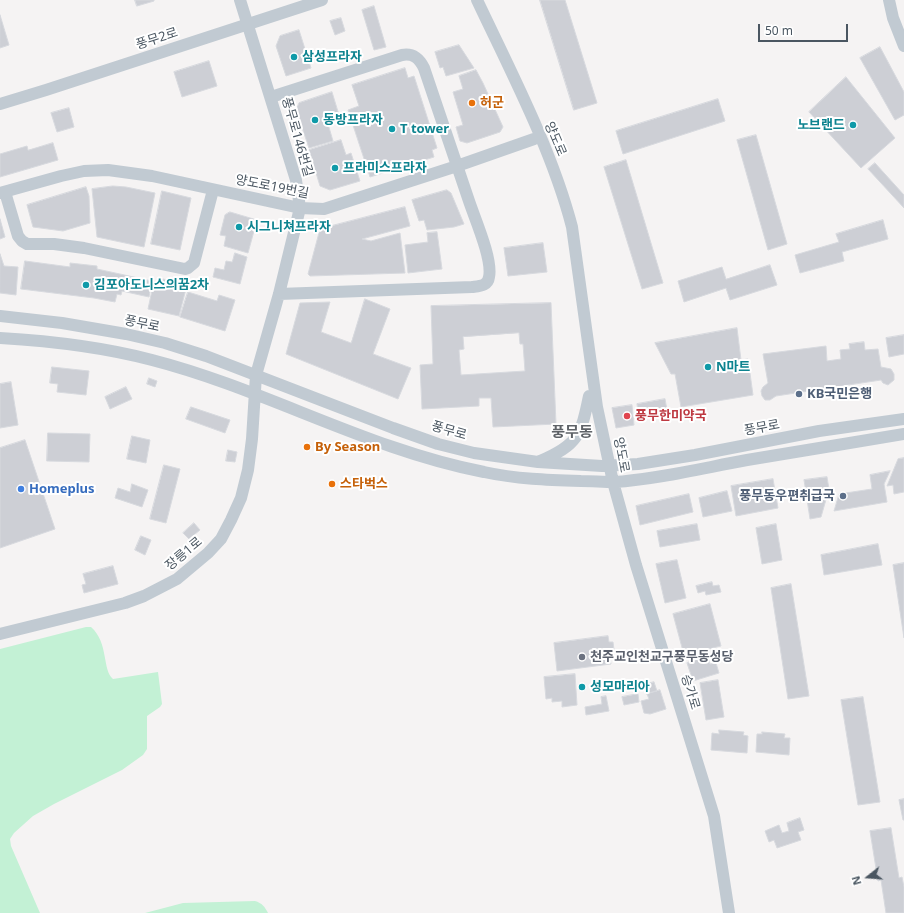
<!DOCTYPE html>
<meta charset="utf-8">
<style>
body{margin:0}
#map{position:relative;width:904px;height:913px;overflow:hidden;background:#f5f3f3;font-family:"Noto Sans",sans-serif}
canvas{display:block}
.north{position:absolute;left:848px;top:857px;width:40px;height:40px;-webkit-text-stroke:3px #fff;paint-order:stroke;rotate:253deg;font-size:11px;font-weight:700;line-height:16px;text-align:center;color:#4a5661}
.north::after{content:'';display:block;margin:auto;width:14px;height:18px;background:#4a5661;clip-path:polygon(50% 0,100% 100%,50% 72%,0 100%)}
.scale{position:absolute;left:758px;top:24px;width:90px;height:18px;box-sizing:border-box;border:2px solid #4a5661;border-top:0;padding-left:5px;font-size:12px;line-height:14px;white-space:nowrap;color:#4a5661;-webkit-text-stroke:3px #fff;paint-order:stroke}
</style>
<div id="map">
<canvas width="904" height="913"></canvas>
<div class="north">N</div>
<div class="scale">50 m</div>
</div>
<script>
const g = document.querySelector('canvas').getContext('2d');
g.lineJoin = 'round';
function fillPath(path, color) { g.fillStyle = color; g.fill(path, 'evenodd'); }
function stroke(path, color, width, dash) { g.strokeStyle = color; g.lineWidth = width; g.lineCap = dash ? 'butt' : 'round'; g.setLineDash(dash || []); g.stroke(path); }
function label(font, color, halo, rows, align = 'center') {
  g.font = font + ' "Noto Sans","Noto Sans KR",sans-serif'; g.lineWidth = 4; g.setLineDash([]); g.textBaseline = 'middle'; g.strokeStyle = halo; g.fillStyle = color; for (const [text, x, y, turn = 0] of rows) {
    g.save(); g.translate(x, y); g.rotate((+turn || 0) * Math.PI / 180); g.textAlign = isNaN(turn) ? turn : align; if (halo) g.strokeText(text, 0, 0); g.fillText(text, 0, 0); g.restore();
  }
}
fillPath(new Path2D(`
 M86 627H91C109 643 102 670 113 679L158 672 162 704 160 707 147 716V749L143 755 122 770 54 804 33 816 14 833 10 839 11 846 40 913H0V649Z
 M255 901C262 903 265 907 268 913H145L183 903Z`), '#c3f1d5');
const building = new Path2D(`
 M135 0H154V1L137 6Z
 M540 0H565L597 103 574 110Z
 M374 6 386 47 374 50 362 10Z
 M0 15 9 45 0 48Z
 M341 18 345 31 335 35 330 21Z
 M299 30 311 68 286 76 276 46 280 36Z
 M459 45 474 68 446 76 443 67 440 68 435 52Z
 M880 47 904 92V115L895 120 860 58Z
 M209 61 217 86 182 97 174 72Z
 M405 68 408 78 414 76 437 148 432 150 434 157 370 177 348 110 359 106 352 85Z
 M476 70 483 83 503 127 500 132 467 143 460 141 456 127 463 125 453 92 463 89 459 76Z
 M846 77 895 138 861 168 809 112Z
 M332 92 339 115 330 117 332 123 328 124 333 141 309 148 296 110 299 103Z
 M718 99 725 121 623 154 616 131Z
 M69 108 74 127 57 132 51 113Z
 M756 135 787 244 768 250 737 140Z
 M341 140 346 155 351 153 360 181 330 190 320 186 309 150Z
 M53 143 58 160 0 177V154L27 146 28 150Z
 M626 160 663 283 642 289 604 167Z
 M875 163 904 195V208L868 169Z
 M113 186 126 187 155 193 144 247 97 237 92 189Z
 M86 187 89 196 90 223 63 231 33 227 27 205Z
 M447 190 451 193 464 224 454 227 427 230 424 220 419 221 412 200Z
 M162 191 191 198 180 250 151 244Z
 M405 207 410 226 362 239 371 241 400 233 405 273 310 276 308 274 320 229Z
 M230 212 257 220 248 253 224 246 226 236 220 235 225 215Z
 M0 219 5 237 0 239Z
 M883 220 888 239 842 252 844 261 800 273 795 255 839 242 836 234Z
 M437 232 442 269 408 273 405 245 428 242 427 233Z
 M543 243 547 272 508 276 504 248Z
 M235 253 247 257 240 284 213 277 215 268 224 270 226 261 232 262Z
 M0 254 4 266 18 267 16 295 0 293Z
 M25 261 70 267V263L97 266V269L152 281 149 297 122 291 121 295 117 294 115 302 94 298 21 289Z
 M770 265 777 285 730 300 726 288 684 302 678 281 722 267 726 279Z
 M163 279 187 285 179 316 148 309 154 281 162 283Z
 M188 292 217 301 219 295 235 300 225 331 180 317Z
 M365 299 390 309 373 354 411 368 398 399 286 354 300 303 330 302 321 332 351 343Z
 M551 303 556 424 493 427 491 398H479V406L422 409 420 365 433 364 431 306ZM519 333 520 344H523L525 371 461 375 459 350 464 349 463 337Z
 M737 328 741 360 748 359 753 395 681 407 675 374H671L655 343Z
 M904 335V354L889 357 886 338Z
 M864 342 865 350 878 349 881 367 891 369 894 374V380L888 385 883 383 881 380 776 396 770 400H765L762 396 761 391 763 387 768 383 763 354 826 346 827 361 841 359 840 350 850 349 849 344Z
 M52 367 89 371 86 395 57 392 58 384 50 383Z
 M149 378 157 381 155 387 147 384Z
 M11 382 18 425 0 428V384Z
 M126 387 132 399 110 409 105 397Z
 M665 399 668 415 639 420 637 404Z
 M632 405 634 425 616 428 612 408Z
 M191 407 230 420 225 433 186 419Z
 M48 433 90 434 89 462 47 461Z
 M132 436 150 440 146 463 127 459Z
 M25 440 55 529 0 548V448Z
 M228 450 237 452 235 462 226 461Z
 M904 458V492L894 494 893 485 887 486 898 459Z
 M164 465 180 469 166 523 150 519Z
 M890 471 884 484 887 502 834 511 839 494 872 489 870 475Z
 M827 477 829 489 821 517 810 519 804 480Z
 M773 479 778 508 736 516 731 486Z
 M132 484 148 490 142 507 115 498 118 488 130 492Z
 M727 491 732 511 703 517 699 498Z
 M689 494 693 512 640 525 636 506Z
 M194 523 200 530 189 539 183 533Z
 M697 524 700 540 660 547 657 531Z
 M776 524 782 560 762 564 756 528Z
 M141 536 151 540 145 555 135 550Z
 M878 544 882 565 824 575 821 555Z
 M677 560 686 598 665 603 656 564Z
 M904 563V638L893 565Z
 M113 566 118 584 84 593 82 585 86 584 83 574Z
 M712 582 713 586 719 585 721 592 706 595 705 591 698 593 696 586Z
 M791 584 809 696 788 699 771 588Z
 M710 604 721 646 684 655 673 614Z
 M608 636 609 642H613L615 657 610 658 611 664 557 671 554 643Z
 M708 656 710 664 716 663 719 673 693 681 687 663Z
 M575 674 577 705 562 707V701L552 702V698L546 699 544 677Z
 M718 680 724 717 706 720 700 683Z
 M654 682 657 691 646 694 644 685Z
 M660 690 666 709 650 714 644 713 641 701 649 699 647 694Z
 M638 694 639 702 624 705 622 697Z
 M606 696 609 711 586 715 585 707 602 704 601 697Z
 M863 697 880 802 858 805 841 700Z
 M719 730 744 732 743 735 748 736 747 753 711 750 712 733 719 734Z
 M762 732 785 734 784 738H790L789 755 756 752 757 734H762Z
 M904 799V820H903L899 800Z
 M800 818 804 830 798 832 801 840 777 848 774 840 769 842 765 831 779 825 782 833 789 831 787 823Z
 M891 828 899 878 902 877 904 887V913H886L881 880 878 881 870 831Z`);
fillPath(building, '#cdcfd5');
stroke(building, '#d7d9de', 1);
stroke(new Path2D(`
 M477 0C511 72 552 150 572 227L597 407 613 482 636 565 714 816 729 913
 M889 0 893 18 904 46
 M271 97 402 55C413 53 419 58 424 68 439 112 454 157 469 201 475 219 493 260 489 277 488 286 479 286 472 287L279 294
 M0 104 46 90 322 0
 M5 192 18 236 22 241 27 244H54L84 248 185 269 188 268 194 263 213 190
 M0 193 61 176 84 171 108 170 152 176 300 208 324 209 457 166 534 139
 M0 316 62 323 126 334 165 343 206 356 393 428 438 444 474 453 538 462 602 466 638 464 695 455 819 431 904 419
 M0 338C51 341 103 347 152 360 265 389 369 450 484 472 516 479 548 480 581 481 592 481 603 482 614 482 658 479 703 468 747 460 799 451 852 443 904 434
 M540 461C578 445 581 435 589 396
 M0 634 125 603 144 596 177 579 208 553 221 539 231 520 241 498 248 470 252 439 256 375 279 294 300 208 296 180 240 0`), '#c1cad2', 12);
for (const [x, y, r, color] of [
 [294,57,4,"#0f9aa8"],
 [472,103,4,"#e8710a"],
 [315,120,4,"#0f9aa8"],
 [853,125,4,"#0f9aa8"],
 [392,129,4,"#0f9aa8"],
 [335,168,4,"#0f9aa8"],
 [239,227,4,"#0f9aa8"],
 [86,285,4,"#0f9aa8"],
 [708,367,4,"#0f9aa8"],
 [799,394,4,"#5c6f8a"],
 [627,416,4,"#e0444e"],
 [307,447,4,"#e8710a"],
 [332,484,4,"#e8710a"],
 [21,489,4,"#3f7fe0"],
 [843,496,4,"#5c6f8a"],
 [582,657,4,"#6b7280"],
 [582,687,4,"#0f9aa8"]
]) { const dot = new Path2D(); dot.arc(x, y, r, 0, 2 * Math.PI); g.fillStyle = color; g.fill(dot); stroke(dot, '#fff', 1.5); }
label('13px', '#4a5661', '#fff', [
 ["풍무2로",157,39,-18],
 ["풍무로146번길",297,137,74],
 ["양도로",555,139,67],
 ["양도로19번길",272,187,11],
 ["풍무로",142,324,12],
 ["풍무로",762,428,-11],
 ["풍무로",449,431,16],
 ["양도로",621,455,79],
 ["장릉1로",184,554,-40],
 ["승가로",690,692,73]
]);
label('bold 13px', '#0d838f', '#fff', [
 ["삼성프라자",302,57],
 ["동방프라자",323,120],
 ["노브랜드",845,125,"right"],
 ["T tower",400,129],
 ["프라미스프라자",343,168],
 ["시그니쳐프라자",247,227],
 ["김포아도니스의꿈2차",94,285],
 ["N마트",716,367],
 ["성모마리아",590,687]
], 'left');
label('bold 13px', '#c56008', '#fff', [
 ["허군",480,103],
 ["By Season",315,447],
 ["스타벅스",340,484]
], 'left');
label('bold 13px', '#4e5e75', '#fff', [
 ["KB국민은행",807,394],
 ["풍무동우편취급국",835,496,"right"]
], 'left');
label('bold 13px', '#be3a42', '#fff', [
 ["풍무한미약국",635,416]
], 'left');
label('bold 13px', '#366cbe', '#fff', [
 ["Homeplus",29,489]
], 'left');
label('bold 13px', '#5b616d', '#fff', [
 ["천주교인천교구풍무동성당",590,657]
], 'left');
label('bold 15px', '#5f6368', '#fff', [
 ["풍무동",572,433]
]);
</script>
